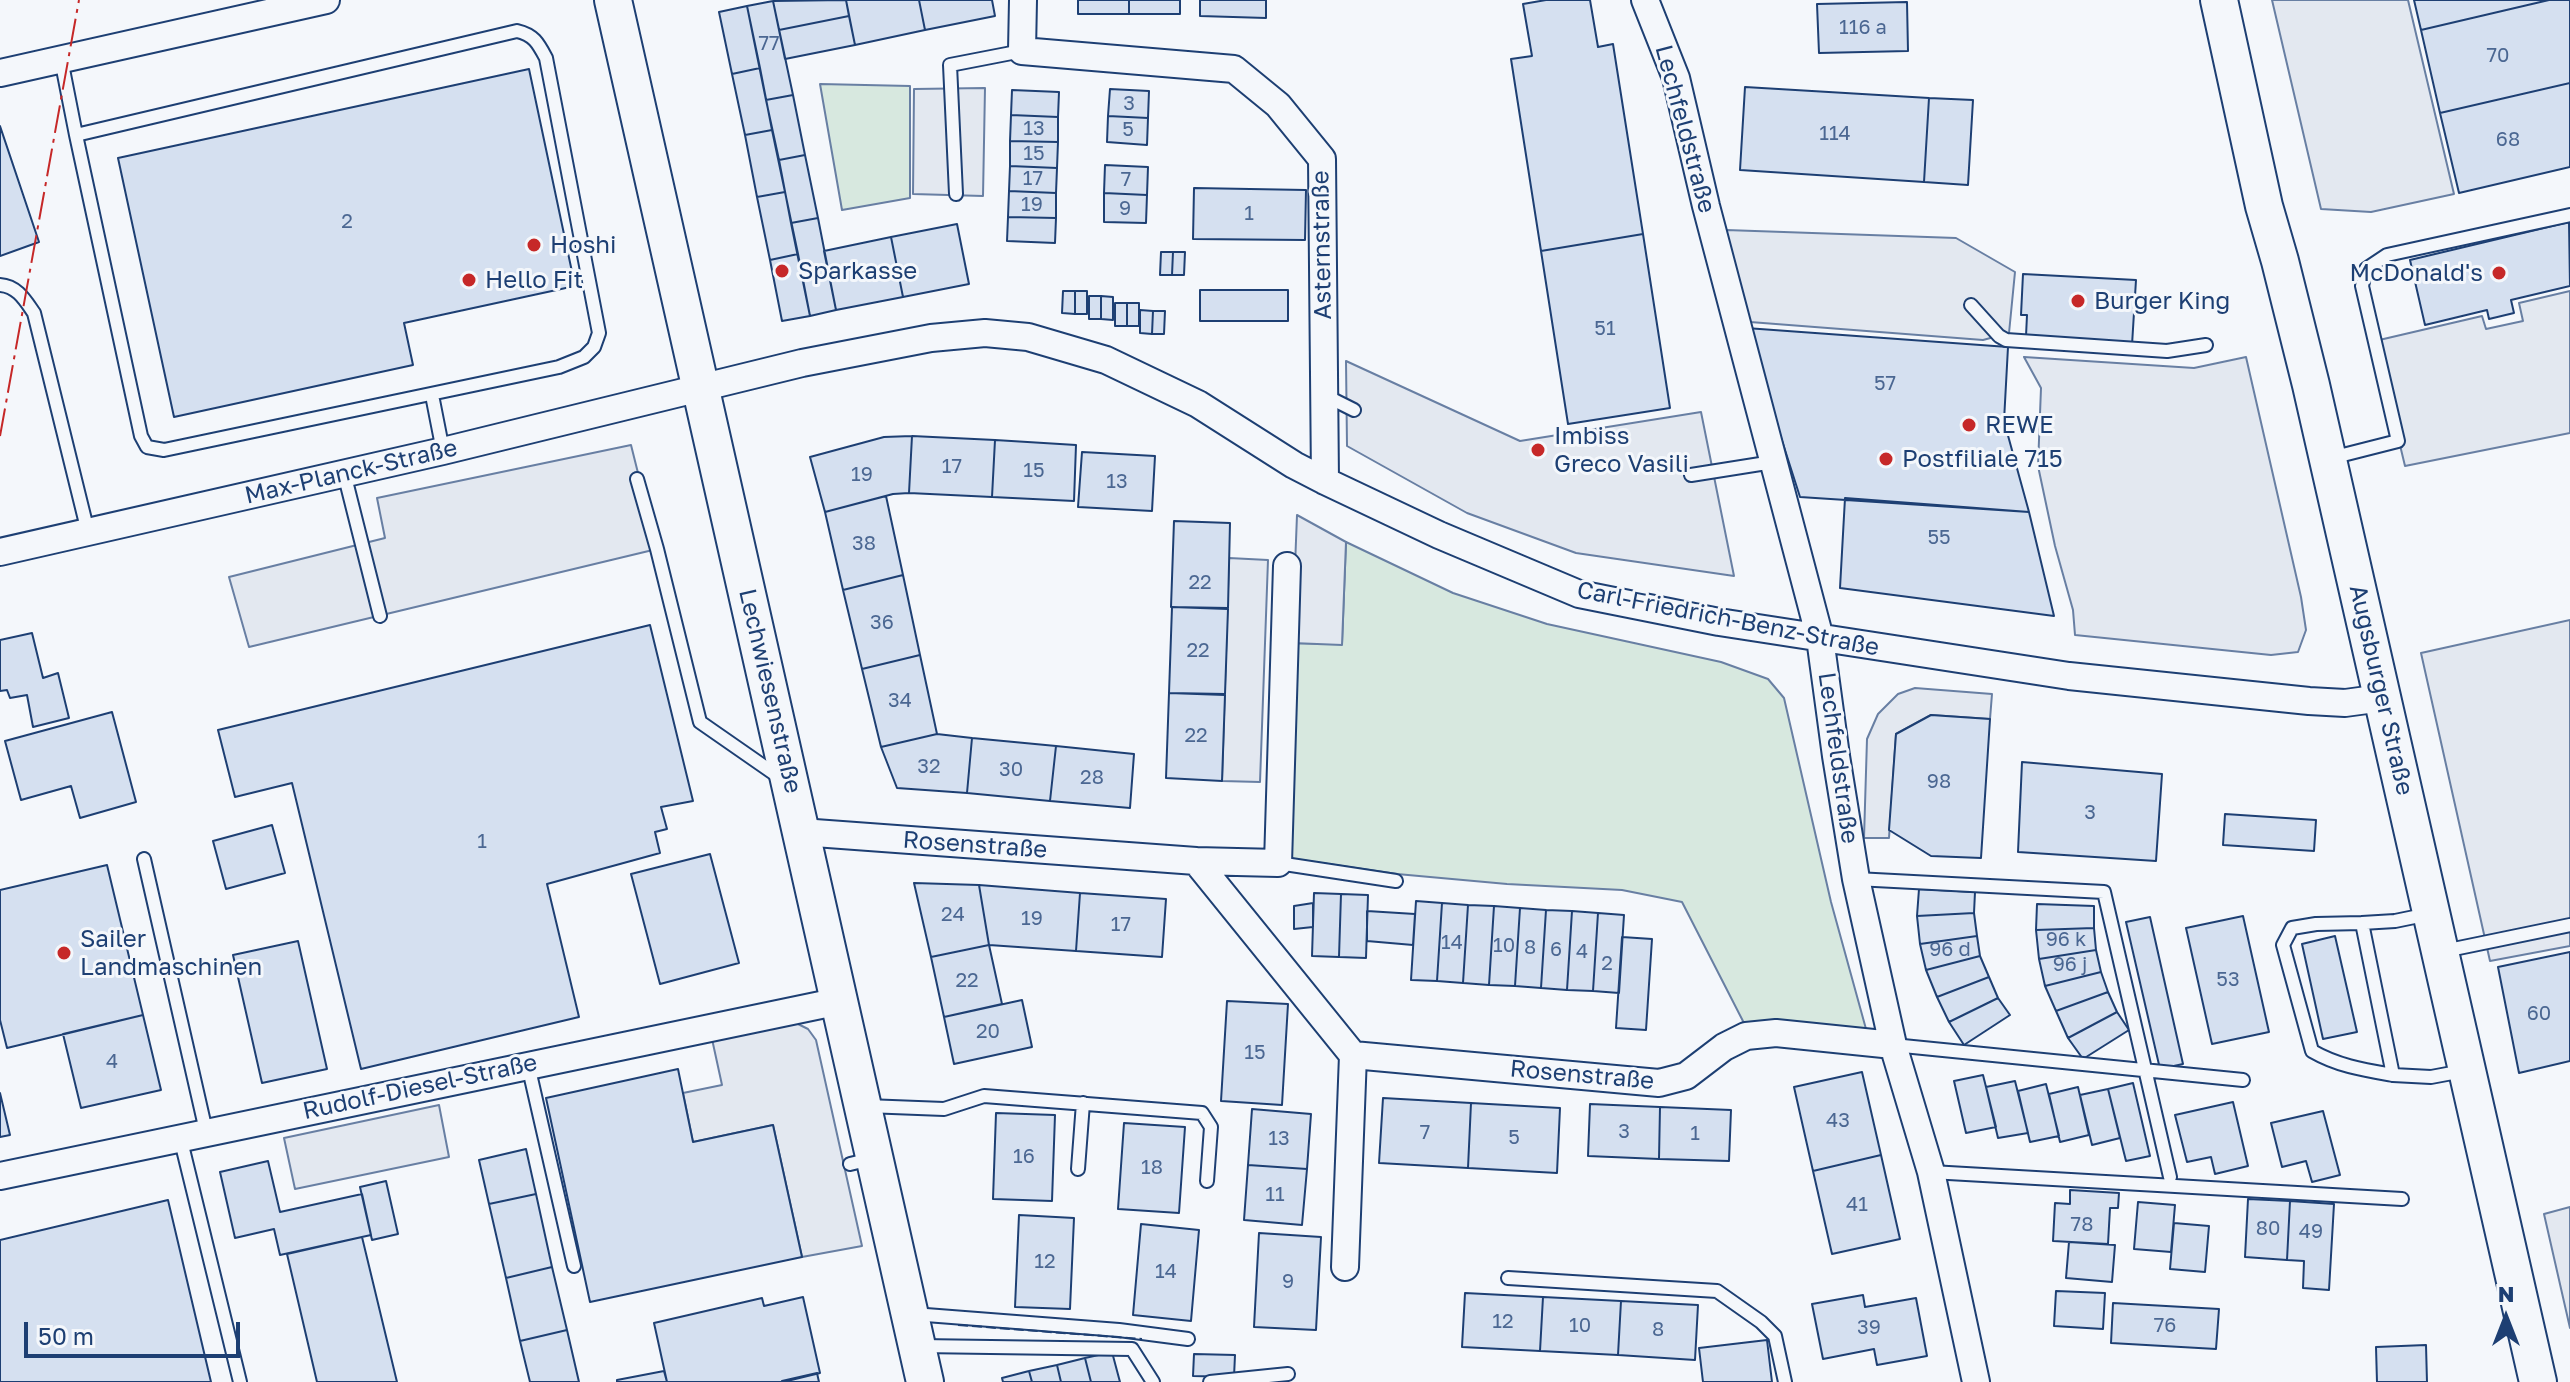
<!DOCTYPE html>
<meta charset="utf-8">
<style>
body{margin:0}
#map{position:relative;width:2570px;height:1382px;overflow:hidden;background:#f4f7fb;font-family:"Golos Text",sans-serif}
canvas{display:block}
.north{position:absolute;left:2466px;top:1278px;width:80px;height:80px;-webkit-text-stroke:6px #f4f7fb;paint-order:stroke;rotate:0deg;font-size:22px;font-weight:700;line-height:32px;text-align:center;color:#1d3f73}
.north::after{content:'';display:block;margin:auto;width:28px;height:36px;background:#1d3f73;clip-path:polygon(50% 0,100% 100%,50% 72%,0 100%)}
.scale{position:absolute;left:24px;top:1322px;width:216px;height:36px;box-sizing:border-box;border:4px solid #1d3f73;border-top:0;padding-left:10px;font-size:24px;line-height:28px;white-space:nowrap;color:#1d3f73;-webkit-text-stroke:6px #f4f7fb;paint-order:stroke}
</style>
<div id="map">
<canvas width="2570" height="1382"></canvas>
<div class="north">N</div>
<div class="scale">50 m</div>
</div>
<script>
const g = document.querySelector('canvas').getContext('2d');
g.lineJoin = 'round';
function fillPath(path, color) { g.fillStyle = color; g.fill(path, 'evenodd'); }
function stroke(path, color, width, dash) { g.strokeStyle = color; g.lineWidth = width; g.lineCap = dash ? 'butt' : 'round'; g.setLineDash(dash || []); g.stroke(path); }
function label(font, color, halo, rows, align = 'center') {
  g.font = font + ' "Golos Text",sans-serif'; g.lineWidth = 6; g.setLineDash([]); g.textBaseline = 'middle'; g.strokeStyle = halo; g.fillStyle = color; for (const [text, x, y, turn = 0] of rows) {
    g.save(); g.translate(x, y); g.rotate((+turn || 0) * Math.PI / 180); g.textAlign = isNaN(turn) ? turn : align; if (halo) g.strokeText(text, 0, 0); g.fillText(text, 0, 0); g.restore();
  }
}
const green = new Path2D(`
 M820 84 910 86V198L842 210Z
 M1346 542 1453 593 1547 624 1721 662 1768 679 1784 698 1831 902 1866 1029 1775 1024 1746 1027 1682 902 1622 890 1507 884 1397 874 1287 858 1292 643 1342 644Z`);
fillPath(green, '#d7e8df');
stroke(green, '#687fa3', 2);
const parking = new Path2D(`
 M2272 0H2408L2454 194 2371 212 2321 209Z
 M985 88 983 196 913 194 914 89Z
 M1726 230 1956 238 2015 272 2009 333 1983 340 1750 322Z
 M2570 291V433L2405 466 2375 341 2482 316 2486 329 2523 321 2519 303Z
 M2024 357 2194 368 2246 357 2301 597 2306 630 2298 652 2271 655 2075 635 2073 610 2055 546 2038 466 2041 388Z
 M1346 361 1520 441 1701 412 1734 576 1576 553 1467 513 1347 446Z
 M631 445 657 549 249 647 229 577 385 538 377 498Z
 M1297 515 1346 542 1342 645 1292 643Z
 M1229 558 1268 560 1260 782 1222 781Z
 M2570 620V946L2490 961 2421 653Z
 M1915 688 1992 694 1990 719 1931 715 1896 734 1889 838H1864L1867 739 1878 714 1898 694Z
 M786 1023 798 1024 808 1029 816 1040 862 1246 802 1257 773 1125 693 1142 683 1093 722 1085 712 1039Z
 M439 1105 449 1157 295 1189 284 1138Z
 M2570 1207V1328L2544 1214Z`);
fillPath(parking, '#e3e8f0');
stroke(parking, '#687fa3', 2);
const building = new Path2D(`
 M846 0H919L925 30 855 45Z
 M846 0 849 16 779 30 773 1Z
 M919 0H992L995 16 925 30Z
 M1078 0H1129V14H1078Z
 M1129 0H1180V14H1129Z
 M1200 0H1266V18L1200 16Z
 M1546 0H1590L1598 47 1613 44 1643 234 1541 251 1511 59 1532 56 1523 4Z
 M2414 0H2549L2421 30Z
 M2549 0H2570V83L2440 113 2421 30Z
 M773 1 793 95 766 100 747 6Z
 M1907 2 1908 51 1819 53 1817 4Z
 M747 6 760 68 732 74 719 12Z
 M849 16 855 45 785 59 779 30Z
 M760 68 772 130 745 135 732 74Z
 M529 69 575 286 404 323 413 365 174 417 118 158Z
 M2570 83V167L2459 193 2440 113Z
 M1745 87 1929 98 1924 182 1740 170Z
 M1110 89 1149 91 1148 118 1108 116Z
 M1012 90 1059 92 1058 117 1011 115Z
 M793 95 805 155 779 160 766 100Z
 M1929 98 1973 100 1968 185 1924 182Z
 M1011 115 1058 117V142L1010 141Z
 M1108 116 1148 118 1147 145 1107 142Z
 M0 126 39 242 0 256Z
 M772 130 785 192 757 197 745 135Z
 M1010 141 1058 142 1057 168 1010 166Z
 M805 155 818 218 791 223 779 160Z
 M1105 165 1148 167 1147 195 1104 193Z
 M1010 166 1057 168 1056 193 1009 191Z
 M1194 188 1306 190 1305 240 1193 239Z
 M1009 191 1056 193V218L1008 217Z
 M785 192 798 254 770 260 757 197Z
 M1104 193 1147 195 1146 223 1104 222Z
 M1008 217 1056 218 1055 243 1007 241Z
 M818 218 836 310 810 316 791 223Z
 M2569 222 2570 286 2511 300 2514 313 2489 319 2487 310 2425 325 2410 260Z
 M957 224 969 284 903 297 891 237Z
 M1643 234 1670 408 1568 424 1541 251Z
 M891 237 903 297 836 310 824 251Z
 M1161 252H1173L1172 275H1160Z
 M1173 252H1185L1184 275H1172Z
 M798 254 810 316 782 321 770 260Z
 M2023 274 2136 280 2132 345 2026 336 2027 315H2021Z
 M1200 290H1288V321H1200Z
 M1063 291H1075V314L1062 313Z
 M1075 291H1087V314H1075Z
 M1089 296H1101V319H1089Z
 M1101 296 1113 297V320L1101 319Z
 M1115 303H1127V326H1115Z
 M1127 303H1139V326H1127Z
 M1140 310 1153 311 1152 334 1140 333Z
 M1153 311H1165L1164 334H1152Z
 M1746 328 2008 347 2004 421 2029 512 1800 497Z
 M912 436 909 493 893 494 825 512 810 457 884 437Z
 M912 436 995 440 992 497 909 493Z
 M995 440 1076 445 1074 501 992 497Z
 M1082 452 1155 456 1152 511 1078 507Z
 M886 496 903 575 843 590 825 512Z
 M1845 498 2029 512 2054 616 1840 588Z
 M1174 521 1230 523 1228 608 1171 607Z
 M903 575 920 655 862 669 843 590Z
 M1172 607 1228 609 1225 694 1169 693Z
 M650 625 693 801 661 807 667 829 655 832 660 853 547 884 579 1017 361 1069 292 783 235 797 218 730Z
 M32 633 43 678 58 673 69 718 33 727 27 695 10 698 7 690 0 691V640Z
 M920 655 937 734 881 747 862 669Z
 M1169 693 1225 695 1222 781 1166 778Z
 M112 712 136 802 80 818 71 786 21 800 5 741Z
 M1931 715 1990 719 1981 858 1931 856 1889 830 1896 734Z
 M937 734 972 738 967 793 897 788 881 747Z
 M972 738 1056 746 1050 801 967 793Z
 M1056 746 1134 754 1130 808 1050 801Z
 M2022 762 2162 774 2156 861 2018 852Z
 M2225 814 2316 820 2314 851 2223 845Z
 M272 825 285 873 226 889 213 841Z
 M710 854 739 963 660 984 631 874Z
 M107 865 143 1015 7 1048 0 1020V890Z
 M914 883 979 885 989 945 931 957Z
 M979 885 1080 893 1076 951 989 945Z
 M1919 889 1975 892 1974 913 1917 916Z
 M1080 893 1166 899 1162 957 1076 951Z
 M1314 893 1341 894 1339 957 1312 956Z
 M1341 894 1368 895 1366 958 1339 957Z
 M1416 901 1442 903 1437 981 1411 980Z
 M1313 903V927L1294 929V906Z
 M1442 903 1468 905 1463 983 1437 981Z
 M2037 904 2094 906V928L2036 930Z
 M1468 905 1494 906 1489 985 1463 983Z
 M1494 906 1520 908 1515 986 1489 985Z
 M1520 908 1546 910 1541 988 1515 986Z
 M1546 910 1572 911 1567 990 1541 988Z
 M1367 911 1415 914 1413 945 1367 941Z
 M1572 911 1598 913 1593 991 1567 990Z
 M1598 913 1624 915 1619 993 1593 991Z
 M1974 913 1977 936 1920 944 1917 916Z
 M2243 916 2269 1032 2212 1044 2186 928Z
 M2150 917 2183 1064 2160 1069 2126 922Z
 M2094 928 2096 950 2039 959 2036 930Z
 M1977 936 1980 956 1926 970 1920 944Z
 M2335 936 2357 1032 2323 1039 2302 944Z
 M1622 937 1652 939 1646 1030 1616 1028Z
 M298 941 327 1069 262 1083 233 955Z
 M989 945 1002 1004 944 1017 931 957Z
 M2096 950 2101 972 2045 986 2039 959Z
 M2570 952V1061L2519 1073 2498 967Z
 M1980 956 1989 977 1937 997 1926 970Z
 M2101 972 2108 992 2056 1011 2045 986Z
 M1989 977 1998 998 1949 1022 1937 997Z
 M2108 992 2117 1012 2068 1038 2056 1011Z
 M1998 998 2010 1015 1964 1045 1949 1022Z
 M1022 1000 1032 1047 954 1064 944 1017Z
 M1227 1001 1288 1004 1282 1105 1221 1101Z
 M2117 1012 2129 1030 2083 1059 2068 1038Z
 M143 1015 161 1090 81 1108 63 1034Z
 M678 1069 693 1142 773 1125 802 1257 590 1302 546 1098Z
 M1862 1072 1881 1155 1813 1171 1794 1087Z
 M1983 1075 1996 1127 1966 1133 1954 1081Z
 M2015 1081 2028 1133 1998 1138 1986 1087Z
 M2133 1083 2150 1156 2126 1161 2108 1089Z
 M2046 1084 2059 1136 2030 1142 2018 1091Z
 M2078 1087 2089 1135 2060 1142 2049 1094Z
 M2108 1089 2120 1138 2092 1145 2080 1095Z
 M0 1093 10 1135 0 1137Z
 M1383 1098 1471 1103 1468 1168 1379 1163Z
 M2233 1102 2248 1166 2215 1174 2211 1157 2187 1162 2175 1115Z
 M1471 1103 1560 1108 1557 1173 1468 1168Z
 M1590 1104 1660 1107 1659 1159 1588 1156Z
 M1660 1107 1731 1110 1729 1161 1659 1159Z
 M1252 1109 1311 1114 1307 1169 1248 1165Z
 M2323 1111 2340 1175 2312 1182 2306 1161 2282 1167 2271 1123Z
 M996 1113 1055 1115 1052 1201 993 1199Z
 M1124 1123 1185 1127 1179 1213 1118 1209Z
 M526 1149 536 1194 489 1204 479 1160Z
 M1881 1155 1900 1239 1832 1254 1813 1171Z
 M268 1161 280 1212 362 1194 371 1235 280 1255 274 1229 235 1238 220 1172Z
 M1248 1165 1307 1169 1302 1225 1244 1220Z
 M386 1181 398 1234 372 1240 360 1187Z
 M2070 1190 2119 1193 2118 1208H2110L2108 1244 2053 1241 2055 1203 2070 1204Z
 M536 1194 552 1267 506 1278 489 1204Z
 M2248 1199 2290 1201 2287 1260 2245 1257Z
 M168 1200 211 1382H0V1240Z
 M2290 1201 2334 1204 2329 1290 2303 1288 2304 1261 2287 1260Z
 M2138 1202 2175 1205 2171 1252 2134 1249Z
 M1019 1215 1074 1218 1070 1309 1015 1307Z
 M2174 1223 2209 1226 2205 1272 2170 1269Z
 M1141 1224 1199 1230 1191 1321 1133 1315Z
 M1259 1233 1321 1237 1316 1330 1254 1327Z
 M362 1237 397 1382H317L287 1254Z
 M2069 1242 2115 1245 2112 1282 2066 1278Z
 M552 1267 567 1330 520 1341 506 1278Z
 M2056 1291 2105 1293 2103 1329 2054 1326Z
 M1465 1293 1543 1297 1540 1351 1462 1347Z
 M1863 1295 1865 1307 1916 1298 1927 1356 1877 1365 1874 1349 1823 1359 1812 1304Z
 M803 1297 820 1373 783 1382H667L654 1323 762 1298 764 1306Z
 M1543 1297 1621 1301 1618 1355 1540 1351Z
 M1621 1301 1698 1305 1695 1360 1618 1355Z
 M2113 1303 2219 1309 2216 1349 2111 1343Z
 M567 1330 579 1382H530L520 1341Z
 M1767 1340 1772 1382H1703L1699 1348Z
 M2426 1345 2427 1382H2377L2376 1347Z
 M1112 1352 1120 1382H1091L1085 1358Z
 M1194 1354 1235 1355 1234 1377 1193 1376Z
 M1085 1358 1091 1382H1061L1057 1365Z
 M1057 1365 1061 1382H1032L1029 1371Z
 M664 1371 667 1382H617V1380Z
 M1029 1371 1032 1382H1003L1002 1378Z
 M817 1373 819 1382H783L782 1381Z`);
fillPath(building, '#d5e0f0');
stroke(building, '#1d3f73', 2);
const lane = new Path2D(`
 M61 59 76 135 517 31C534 35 538 43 546 58L599 333 594 347 584 357 559 367 164 450 147 447 141 436 76 135
 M956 194 950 65 1022 51
 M0 285C17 286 25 300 34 313L88 532
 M1971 305 1999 336 2006 340 2167 351 2206 345
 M432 395 443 451
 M1324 395 1354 410
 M2331 458 2398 441 2362 286 2366 269 2387 255 2570 215
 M344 473 380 616
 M1691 475 1773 462
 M637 479 657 549 700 722 782 779
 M144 859 206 1131
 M1278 863 1396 881
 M1856 879 2104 892 2170 1177
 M2429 914 2395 921 2362 923 2393 1075 2431 1077 2463 1071
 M2362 923 2316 924 2292 928 2283 945 2312 1051C2338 1066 2364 1070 2393 1075
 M2444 951 2570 925
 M1893 1045 2243 1080
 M528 1065 574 1266
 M866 1106 944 1109 984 1096 1202 1113 1211 1127 1207 1181
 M180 1137 240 1382
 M850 1164 871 1159
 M1078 1169 1083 1103
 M1931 1172 2402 1199
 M1508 1278 1717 1291 1761 1322 1775 1336 1785 1382
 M913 1314 1119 1330 1188 1339
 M920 1346 1132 1349 1153 1382
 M1210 1382 1288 1374`);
const street = new Path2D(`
 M1023 0 1022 51 1234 69 1278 105 1322 159 1325 481
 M1645 0 1676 78 1706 206 1820 638 1836 756 1856 879 1893 1045 1931 1172 1976 1382
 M0 73 326 0
 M0 552 443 451 802 363 931 338 985 333 1028 337 1106 360 1198 404 1294 465 1325 481 1439 535 1579 594 1719 622 2069 676 2309 701 2345 703 2382 698
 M801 832 1196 861 1353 1055 1659 1083 1686 1076 1724 1047 1746 1036 1776 1033 1893 1045
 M1196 861 1278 863 1287 566
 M0 1176 840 1001
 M1345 1267 1353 1055`);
const secondary = new Path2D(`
 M613 0 925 1382
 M2219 0 2264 206 2280 261 2311 385 2538 1382`);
stroke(lane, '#1d3f73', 16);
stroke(street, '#1d3f73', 30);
stroke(secondary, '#1d3f73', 40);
stroke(lane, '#f4f7fb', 12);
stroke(street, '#f4f7fb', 26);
stroke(secondary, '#f4f7fb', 36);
stroke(new Path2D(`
 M958 1325 1142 1339`), '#1d3f73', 2, [10, 4]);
stroke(new Path2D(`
 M0 436 79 0`), '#c62828', 2, [28, 6, 4, 6]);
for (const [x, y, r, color] of [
 [534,245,8,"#c62828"],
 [782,271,8,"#c62828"],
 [2499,273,8,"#c62828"],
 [469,280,8,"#c62828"],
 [2078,301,8,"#c62828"],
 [1969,425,8,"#c62828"],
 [1538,450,8,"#c62828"],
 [1886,459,8,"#c62828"],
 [64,953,8,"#c62828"]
]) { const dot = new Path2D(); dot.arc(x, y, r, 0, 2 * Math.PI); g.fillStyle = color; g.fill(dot); stroke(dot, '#f4f7fb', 3); }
label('20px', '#4b6792', null, [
 ["116 a",1863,28],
 ["77",769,44],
 ["70",2498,56],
 ["3",1129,104],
 ["13",1034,129],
 ["5",1128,130],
 ["114",1835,134],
 ["68",2508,140],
 ["15",1034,154],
 ["17",1033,179],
 ["7",1126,180],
 ["19",1032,205],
 ["9",1125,209],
 ["1",1249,214],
 ["2",347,222],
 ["51",1605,329],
 ["57",1885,384],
 ["17",952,467],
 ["15",1034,471],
 ["19",862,475],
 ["13",1117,482],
 ["55",1939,538],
 ["38",864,544],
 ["22",1200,583],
 ["36",882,623],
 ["22",1198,651],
 ["34",900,701],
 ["22",1196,736],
 ["32",929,767],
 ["30",1011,770],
 ["28",1092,778],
 ["98",1939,782],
 ["3",2090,813],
 ["1",482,842],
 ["24",953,915],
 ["19",1032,919],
 ["17",1121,925],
 ["96 k",2066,940],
 ["14",1452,943],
 ["10",1504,946],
 ["8",1530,948],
 ["6",1556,950],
 ["96 d",1950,950],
 ["4",1582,952],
 ["2",1607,964],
 ["96 j",2070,965],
 ["53",2228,980],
 ["22",967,981],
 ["60",2539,1014],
 ["20",988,1032],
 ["15",1255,1053],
 ["4",112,1062],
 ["43",1838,1121],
 ["3",1624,1132],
 ["7",1425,1133],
 ["1",1695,1134],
 ["5",1514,1138],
 ["13",1279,1139],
 ["16",1024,1157],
 ["18",1152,1168],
 ["11",1275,1195],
 ["41",1857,1205],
 ["78",2082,1225],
 ["80",2268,1229],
 ["49",2311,1232],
 ["12",1045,1262],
 ["14",1166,1272],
 ["9",1288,1282],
 ["12",1503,1322],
 ["10",1580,1326],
 ["76",2165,1326],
 ["39",1869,1328],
 ["8",1658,1330]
]);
label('24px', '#1d3f73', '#f4f7fb', [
 ["Lechfeldstraße",1685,129,75],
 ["Asternstraße",1322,245,-91],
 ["Max-Planck-Straße",351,472,-13],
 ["Carl-Friedrich-Benz-Straße",1728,619,11],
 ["Augsburger Straße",2381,690,77],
 ["Lechwiesenstraße",770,691,77],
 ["Lechfeldstraße",1838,758,82],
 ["Rosenstraße",975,845,4],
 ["Rosenstraße",1582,1075,5],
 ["Rudolf-Diesel-Straße",420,1087,-12]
]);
label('24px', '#1d3f73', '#f4f7fb', [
 ["Hoshi",550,245],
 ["Sparkasse",798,271],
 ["McDonald's",2483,273,"right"],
 ["Hello Fit",485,280],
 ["Burger King",2094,301],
 ["REWE",1985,425],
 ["Imbiss",1554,436],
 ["Greco Vasili",1554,464],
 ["Postfiliale 715",1902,459],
 ["Sailer",80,939],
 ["Landmaschinen",80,967]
], 'left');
</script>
